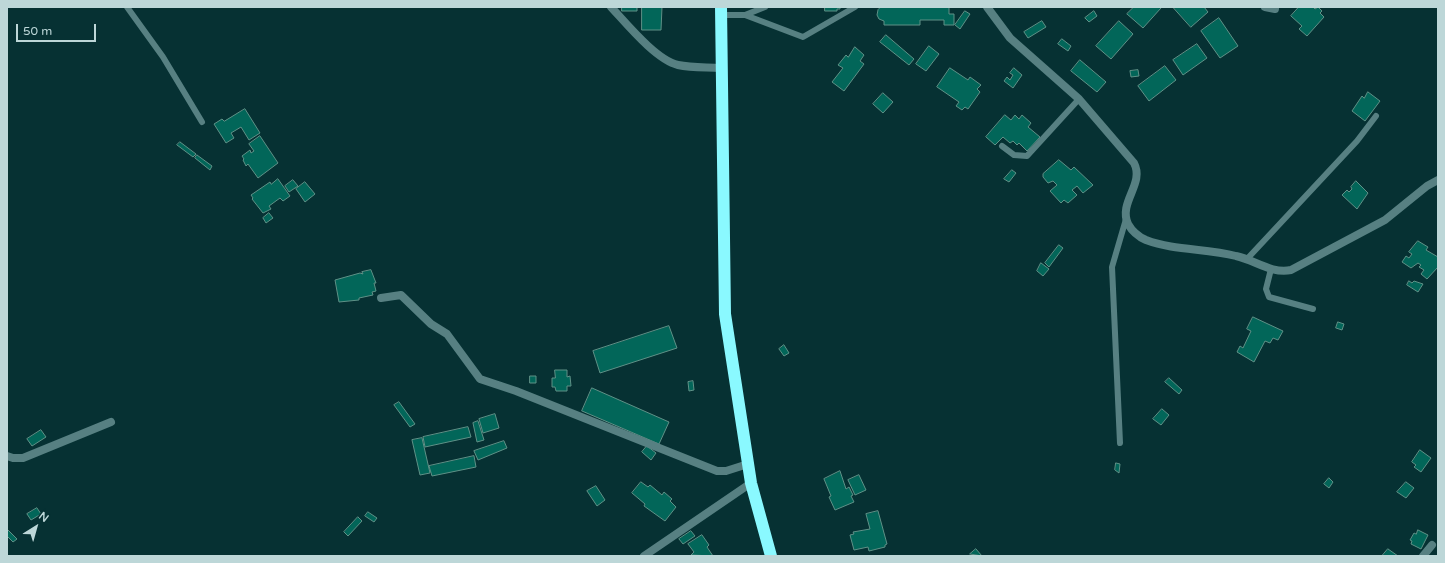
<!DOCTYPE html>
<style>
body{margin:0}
#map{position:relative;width:1445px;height:563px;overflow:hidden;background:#063133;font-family:"Varela Round",sans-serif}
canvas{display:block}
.frame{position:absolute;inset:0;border:8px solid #bdd7d8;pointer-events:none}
.north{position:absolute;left:16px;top:507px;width:40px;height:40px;-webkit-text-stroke:3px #063133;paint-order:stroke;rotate:37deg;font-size:11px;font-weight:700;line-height:16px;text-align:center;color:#bdd7d8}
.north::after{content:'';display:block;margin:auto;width:14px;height:18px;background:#bdd7d8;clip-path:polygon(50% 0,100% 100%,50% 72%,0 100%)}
.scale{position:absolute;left:16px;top:24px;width:80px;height:18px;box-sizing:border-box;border:2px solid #bdd7d8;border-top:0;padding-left:5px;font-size:12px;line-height:14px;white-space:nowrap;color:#bdd7d8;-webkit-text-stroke:3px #063133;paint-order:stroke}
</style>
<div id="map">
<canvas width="1445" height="563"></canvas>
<div class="frame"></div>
<div class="north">N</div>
<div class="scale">50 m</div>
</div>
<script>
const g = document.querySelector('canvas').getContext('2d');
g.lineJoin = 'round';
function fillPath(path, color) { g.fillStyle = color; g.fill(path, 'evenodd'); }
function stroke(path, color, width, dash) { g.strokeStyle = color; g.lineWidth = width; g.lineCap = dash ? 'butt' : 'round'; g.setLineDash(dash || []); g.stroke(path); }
const building = new Path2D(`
 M622 7H637V11H622Z
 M642 7H662L661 30H642Z
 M825 7H840V9H837V11H825Z
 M881 7H949V14H954V25H944V20H920V25H884V21L879 19 877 15 878 10Z
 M1134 7H1160L1161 8 1143 28 1127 14Z
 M1173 7H1204L1208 12 1191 27Z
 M1299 7H1313L1315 9 1318 7 1322 11 1320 13 1324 17 1307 36 1299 29 1302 26 1291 16Z
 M965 11 970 14 960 29 955 25Z
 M1094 11 1097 16 1089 22 1085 18Z
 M1219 18 1238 46 1220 58 1201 31Z
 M1042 21 1046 27 1028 38 1024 32Z
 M1119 21 1133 34 1111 59 1096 46Z
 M886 35 914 59 909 65 880 42Z
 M1062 39 1071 46 1068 51 1058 44Z
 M1197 44 1207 58 1183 75 1173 60Z
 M929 46 939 54 926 71 916 64Z
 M855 47 864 55 860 61 864 64 844 91 832 82 843 68 838 65 846 55 848 57Z
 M1080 60 1106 82 1097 92 1071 71Z
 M1165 66 1176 80 1149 101 1138 86Z
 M950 68 968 80 970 77 981 85 977 89 980 92 968 109 965 107 962 110 956 106 959 102 937 87Z
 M1014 68 1022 75 1013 88 1004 81 1007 77 1010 80 1013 75 1010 73Z
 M1138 70 1139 76 1131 77 1130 71Z
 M1368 92 1380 101 1365 121 1352 111 1362 96 1364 98Z
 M883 93 893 102 883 113 873 104Z
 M245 109 260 133 249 140 241 127 231 133 234 138 226 143 214 124 222 119 224 121Z
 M1005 115 1011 120 1015 115 1019 119 1022 115 1031 123 1028 127 1040 137 1027 151 1019 143 1017 145 1013 141 1010 143 1003 137 995 145 986 137Z
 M260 136 278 163 258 178 248 164 246 166 243 160 244 159 242 156 250 150 251 153 254 151 249 144Z
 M180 142 196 154 193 157 177 145Z
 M197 155 212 166 210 170 195 158Z
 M1059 160 1071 170 1074 167 1093 185 1083 193 1077 186 1072 190 1077 195 1068 203 1064 200 1061 203 1050 191 1057 185 1053 181 1048 183 1043 177V174Z
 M1012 170 1016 173 1009 182 1004 179Z
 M278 179 290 196 283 201 280 198 269 206 271 209 263 213 252 199 253 198 251 195 270 182 271 184Z
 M293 180 298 186 289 192 285 186Z
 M1356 181 1368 193 1357 209 1342 195 1347 190 1349 192 1352 189 1351 187Z
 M305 182 315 194 305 202 296 189Z
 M269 213 273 218 266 223 263 218Z
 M1418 241 1428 247 1426 250 1438 257V267L1427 279 1421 274 1424 270 1419 267 1421 265 1418 263 1411 268 1402 262 1406 256 1409 258 1412 254 1409 252Z
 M1059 245 1063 248 1049 267 1045 263Z
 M1041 263 1049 269 1043 276 1037 271Z
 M371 270 376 283H374L376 291 372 292 373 295 359 298V300L339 302 335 280 360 273 363 274 362 272Z
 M1409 281 1412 283 1414 281 1423 284 1418 292 1407 285Z
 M1253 317 1283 331 1278 340 1273 338 1270 343 1265 341 1254 362 1237 352 1240 346 1243 348 1251 331 1247 329Z
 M1338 322 1344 324 1342 330 1336 328Z
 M669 326 677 348 600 373 593 351Z
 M784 345 789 353 784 356 779 349Z
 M555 370H567V377L570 376 571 386H567V391H556L555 387H552V378H555Z
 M530 376H536V383H530Z
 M1169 378 1182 390 1179 394 1165 382Z
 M693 381 694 390 689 391 688 382Z
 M592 388 669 422 659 444 582 411Z
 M399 402 415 424 410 427 394 405Z
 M1162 409 1169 415 1161 425 1153 419Z
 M495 414 499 428 483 433 479 419Z
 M478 421 484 440 477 442 473 423Z
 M468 427 471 437 425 447 423 437Z
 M41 430 46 437 32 446 27 439Z
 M422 438 430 473 420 475 412 440Z
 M504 441 507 448 478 460 474 451Z
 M647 446 656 453 651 460 642 452Z
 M1420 450 1431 458 1421 472 1414 467 1416 465 1412 462Z
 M474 456 476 467 432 476 429 466Z
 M1116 463 1120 464 1119 473 1115 470Z
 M840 471 846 489 849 487 853 495 851 496 854 502 835 510 829 497 831 496 824 479Z
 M859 475 866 490 855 495 848 480Z
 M1329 478 1333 482 1329 488 1324 484Z
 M641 482 648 487 650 485 662 495 664 492 672 499 670 501 676 507 665 521 644 506 645 504 632 493Z
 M1406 482 1414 488 1406 498 1397 492Z
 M596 486 605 500 597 506 587 491Z
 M37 508 41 514 31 520 27 514Z
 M878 511 887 544 885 545V547L869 551 868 547 854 550 850 535 854 534 853 532 870 529 866 514Z
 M368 512 377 518 374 522 365 516Z
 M358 517 362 521 348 536 344 532Z
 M7 529 17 539 13 542 7 536Z
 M1418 530 1428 535 1421 549 1411 544 1412 541 1410 540 1414 533 1416 534Z
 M691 531 695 536 683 544 679 539Z
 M702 535 709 545 707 547 713 556 691 555 694 552 688 544Z
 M976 549 982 556 970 554Z
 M1388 549 1398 556H1382Z`);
fillPath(building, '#026659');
stroke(building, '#5f9187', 1);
stroke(new Path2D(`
 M127 7 163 57 202 122
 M721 15H745L765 7
 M745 15 803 37 855 7
 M1002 146 1014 155 1027 156 1079 99
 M1247 259 1357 141 1376 116
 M1271 269 1266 289 1269 297 1313 309
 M1120 443 1112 267 1126 219`), '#578082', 6);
stroke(new Path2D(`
 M611 7C626 23 656 60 678 65 692 68 706 67 721 68
 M987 7 1010 38 1079 99 1134 163C1145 184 1118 202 1128 224 1132 231 1139 237 1146 240 1175 251 1206 248 1236 256 1255 260 1271 274 1291 270L1385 220 1427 186 1438 180
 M1265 7 1275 9
 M381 298 401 295 431 324 447 334 480 379 516 391 717 471H726L748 464
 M7 456 13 458H23L111 422
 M644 556 751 483
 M1423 556 1432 545`), '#578082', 8);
stroke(new Path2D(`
 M721 7 725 314 751 483 771 556`), '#8af9ff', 12);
</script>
